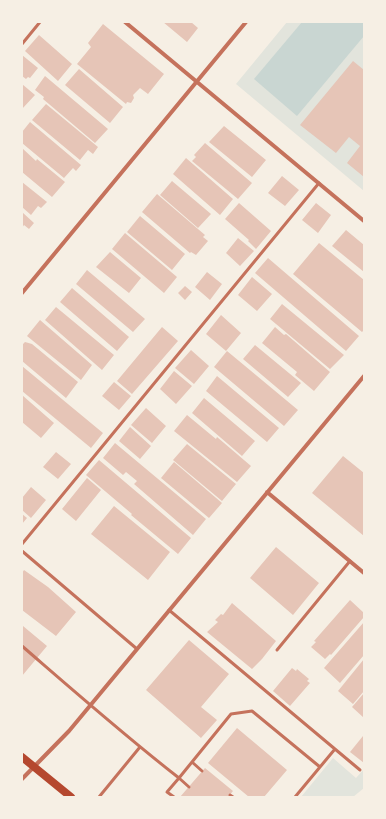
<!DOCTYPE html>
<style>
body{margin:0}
#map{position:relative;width:386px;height:819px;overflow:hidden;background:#f6efe4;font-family:"Noto Serif",serif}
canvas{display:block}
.frame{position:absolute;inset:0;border:23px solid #f6efe4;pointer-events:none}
</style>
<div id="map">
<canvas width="386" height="819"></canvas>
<div class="frame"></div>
</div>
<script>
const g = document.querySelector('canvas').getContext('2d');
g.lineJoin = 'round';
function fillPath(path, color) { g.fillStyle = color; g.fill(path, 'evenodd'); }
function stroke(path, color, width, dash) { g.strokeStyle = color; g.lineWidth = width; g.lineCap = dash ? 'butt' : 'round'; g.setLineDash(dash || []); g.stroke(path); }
fillPath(new Path2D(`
 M287 22H364V191L236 84Z
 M333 758 356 778 364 769V788L353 797H301Z`), '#e2e4dc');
fillPath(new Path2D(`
 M302 22H364V36L297 116 254 79Z`), '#c9d6d2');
fillPath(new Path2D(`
 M163 22H191L198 28 187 42Z
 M103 24 164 74 148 94 140 88 133 95 134 98 131 103 127 102 126 104 77 64 91 47 88 43Z
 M39 35 72 64 58 81 25 51Z
 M22 55 38 68 30 78 28 77 26 79 22 76Z
 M353 61 364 70V177L347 163 360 146 349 137 336 153 300 125Z
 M79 69 123 107 110 123 65 85Z
 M45 76 108 129 95 143 43 99 44 97 35 90Z
 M22 84 35 95 22 109Z
 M46 104 98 147 93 154 88 150 80 160 32 120Z
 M30 122 81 165 76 171 73 168 64 178 22 143V132Z
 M224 126 266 160 252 177 209 142Z
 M205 143 252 183 238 199 192 161 196 157 194 155Z
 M22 148 36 161 37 159 65 182 52 197 22 172Z
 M186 158 233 199 220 215 173 174Z
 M282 176 299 190 285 206 268 193Z
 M172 181 211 214 198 228 160 195Z
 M22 182 47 202 41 208 38 206 31 215 22 207Z
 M157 194 205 235 203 237 208 241 196 255 191 252 190 253 142 212Z
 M239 203 271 231 256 249 248 241 249 240 225 219Z
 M316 203 331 215 318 233 302 220Z
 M22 212 34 223 29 229 24 225 22 228Z
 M140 216 185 254 172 270 127 232Z
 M346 230 364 245V272L332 246Z
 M125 233 177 277 164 293 112 249Z
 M238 238 254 251 240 266 226 253Z
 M319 243 364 280V330L362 332 293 274Z
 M110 252 141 278 129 293 96 267Z
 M268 258 359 336 346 351 255 273Z
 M87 270 145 319 133 332 76 284Z
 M207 272 222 284 210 300 195 287Z
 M252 277 272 294 257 311 238 295Z
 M185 286 192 292 185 300 178 293Z
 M72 288 129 337 117 351 60 302Z
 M282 304 344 355 330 369 270 319Z
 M56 307 114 355 102 370 45 320Z
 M221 315 241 333 226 351 206 334Z
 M40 320 92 365 81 380 27 336Z
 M162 327 178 341 132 394 117 381Z
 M275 327 284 335 286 334 330 372 314 391 295 375 297 372 262 343Z
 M25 342 32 344 78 382 66 398 22 361V345Z
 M255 345 301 383 288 397 243 359Z
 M191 350 209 366 194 384 175 368Z
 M227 351 298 410 284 426 214 367Z
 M22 366 103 433 91 448 22 391Z
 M174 371 192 386 176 404 160 389Z
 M217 376 279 428 267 442 206 391Z
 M114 382 131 396 119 410 102 396Z
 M22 395 54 423 41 438 22 422Z
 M204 398 255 441 242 456 192 413Z
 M146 408 166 426 152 443 131 425Z
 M187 415 216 439 217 437 251 466 237 482 174 431Z
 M130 427 151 446 140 459 119 441Z
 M115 443 206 519 193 535 134 484 137 481 126 472 123 475 103 458Z
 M187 444 236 484 222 501 173 460Z
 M56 452 71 464 58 479 43 467Z
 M343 456 364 473V536L312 493Z
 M99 460 191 538 178 554 131 515 132 514 86 475Z
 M174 462 222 503 209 518 161 478Z
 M87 478 101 490 76 521 62 509Z
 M31 487 46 500 31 518 22 510V498Z
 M114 506 170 552 148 580 91 534Z
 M22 514 27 518 22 524Z
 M276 547 319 583 293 615 250 578Z
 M24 570 48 587 76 612 56 636 22 610V573Z
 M350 600 364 613V617L331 655 330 654 325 659 311 647 316 642 314 641Z
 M232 603 276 641 262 659 252 669 207 632 218 622 215 620 221 614 223 615Z
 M364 622V655L340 683 324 668Z
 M23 626 47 646 22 676V628Z
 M189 640 229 674 201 707 217 720 201 738 146 690Z
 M364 659V691L353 704 338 691Z
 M292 668 296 671 297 669 309 679 307 681 310 683 290 706 273 691Z
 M364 693V718L352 707Z
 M237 728 287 770 264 797H249L208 763Z
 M363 736 364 737V763L350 752Z
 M205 768 233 791 228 797H180Z`), '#e6c5b7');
stroke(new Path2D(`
 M22 44 40 22
 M22 544 319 183
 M22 551 137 649
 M169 610 360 770
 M22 646C74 691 125 736 179 778L231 714 252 711 320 767
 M277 650 350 561
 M192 762 202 771
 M230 795 233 797
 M99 797 140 747
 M174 797 167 792 179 778 189 787
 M295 797 335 749`), '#c5725c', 3);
stroke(new Path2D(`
 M125 22 364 221
 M22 293 246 22
 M267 492 364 573
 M22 779 69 731 364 376`), '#c5725c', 4);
stroke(new Path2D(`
 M22 757 71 797`), '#b5482f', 8);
</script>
